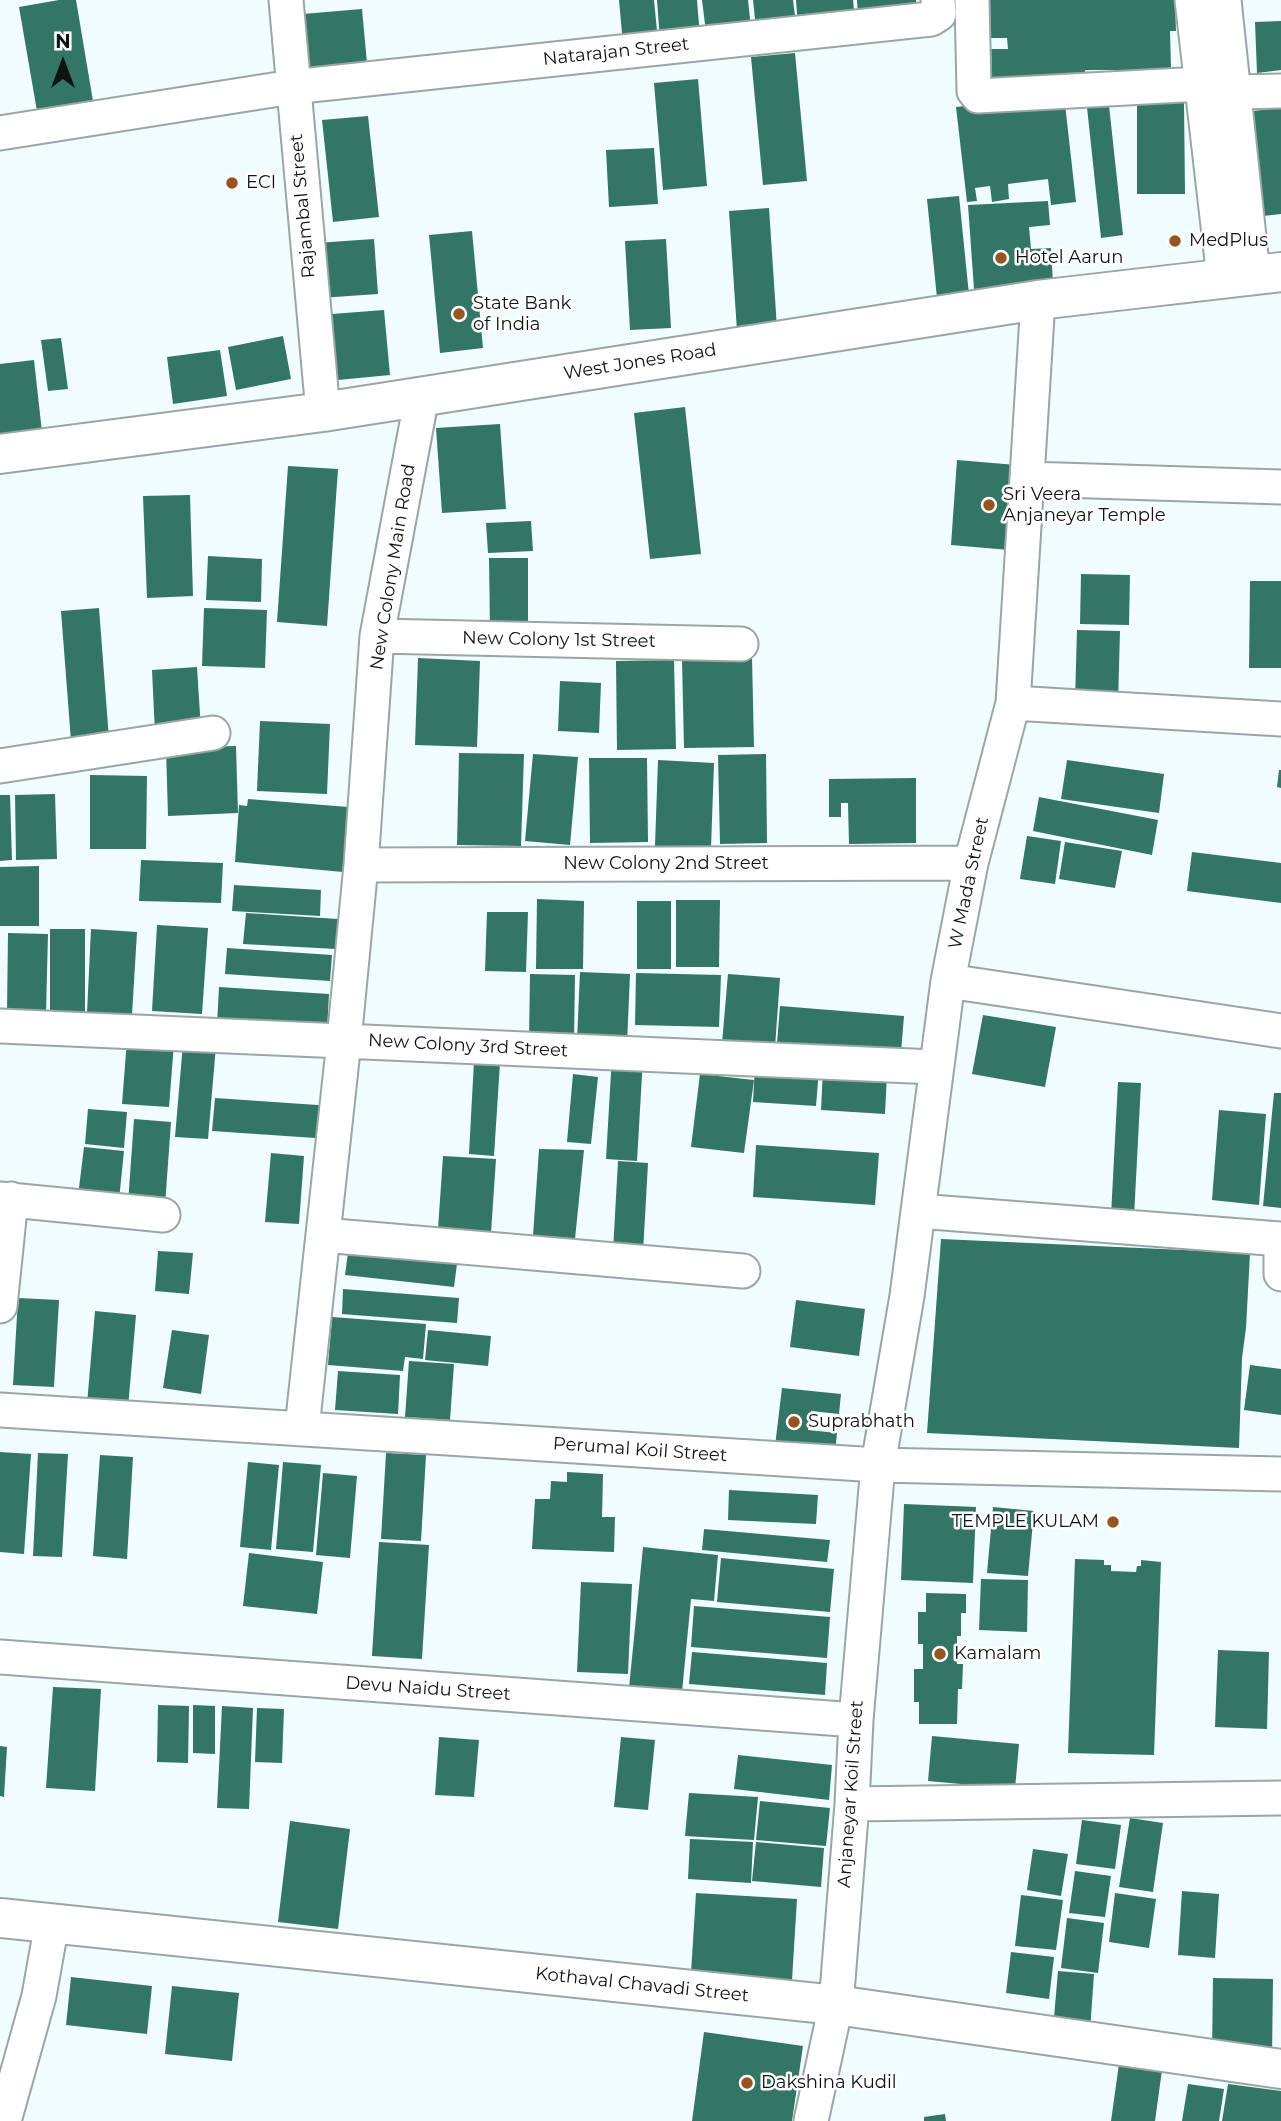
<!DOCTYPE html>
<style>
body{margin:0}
#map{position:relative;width:1281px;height:2121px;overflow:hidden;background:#f0fcfd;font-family:Montserrat,sans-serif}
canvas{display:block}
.north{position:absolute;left:28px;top:28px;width:70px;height:70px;-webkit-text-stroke:5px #fff;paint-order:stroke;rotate:0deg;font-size:19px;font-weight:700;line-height:28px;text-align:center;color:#0f1313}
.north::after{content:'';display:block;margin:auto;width:24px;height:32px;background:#0f1313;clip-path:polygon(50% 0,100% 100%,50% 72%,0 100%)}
</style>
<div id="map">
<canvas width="1281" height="2121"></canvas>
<div class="north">N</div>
</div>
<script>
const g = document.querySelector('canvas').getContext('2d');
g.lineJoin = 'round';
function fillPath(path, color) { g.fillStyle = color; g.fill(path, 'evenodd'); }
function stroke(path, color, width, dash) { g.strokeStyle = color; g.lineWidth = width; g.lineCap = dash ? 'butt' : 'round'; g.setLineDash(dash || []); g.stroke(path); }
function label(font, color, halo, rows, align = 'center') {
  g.font = font + ' Montserrat,sans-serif'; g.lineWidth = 5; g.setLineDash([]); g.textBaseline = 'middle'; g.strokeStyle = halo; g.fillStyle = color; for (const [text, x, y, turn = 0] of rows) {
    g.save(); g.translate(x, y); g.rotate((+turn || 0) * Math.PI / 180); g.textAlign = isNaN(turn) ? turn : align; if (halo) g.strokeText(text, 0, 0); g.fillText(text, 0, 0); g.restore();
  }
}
fillPath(new Path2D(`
 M59 0H76L94 107 38 117 19 7Z
 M619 0H654L658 41 623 44Z
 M657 0H697L700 37 660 40Z
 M702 0H748L751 28 706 32Z
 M753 0H793L796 24 756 28Z
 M796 0H853L855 20 798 26Z
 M857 0H916L917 10 858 15Z
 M990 0H1175L1176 31H1170L1171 70 1119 79V70H1085L1086 80 1057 76 992 77 991 49H1008L1007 38H991Z
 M362 9 368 74 310 79 303 14Z
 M1281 21V70L1257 73 1255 22Z
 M795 53 807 181 763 185 751 57Z
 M698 79 707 186 663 190 654 83Z
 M1064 95 1076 202 1051 205 1048 179 1008 184 1009 199 992 202 990 186 975 188 977 201 967 202 956 107Z
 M1108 96 1123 235 1101 238 1086 98Z
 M1137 102H1184L1185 194H1137Z
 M1281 108V214L1263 216 1253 111Z
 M368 116 379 217 333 222 322 120Z
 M654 148 658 204 609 207 606 150Z
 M959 196 969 295 937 298 927 199Z
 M1048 201 1050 225 1029 227 1031 249 1051 248 1053 284 974 289 968 205Z
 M769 208 777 328 737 331 729 211Z
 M472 231 483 348 440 353 429 235Z
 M374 239 378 294 320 298 316 243Z
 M666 239 671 328 630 330 625 241Z
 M384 310 390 375 338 380 332 314Z
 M283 336 291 379 236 390 228 347Z
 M61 338 68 389 48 391 41 340Z
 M220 350 227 396 173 404 167 357Z
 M34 360 42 432 0 437V364Z
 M685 407 701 554 650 559 634 413Z
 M500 424 506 509 442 513 436 428Z
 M957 460 1028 466 1021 551 951 545Z
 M288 466 338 469 327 626 277 622Z
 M190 495 193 596 147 598 143 496Z
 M531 521 533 551 488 553 486 523Z
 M208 556 262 559 261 602 206 600Z
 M489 558H528V631H490Z
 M1081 574 1130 575 1129 625 1080 624Z
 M1250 581H1281V668H1249Z
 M99 608 109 739 71 741 61 611Z
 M204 608 267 610 265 668 202 666Z
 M1077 630 1120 631 1118 703 1075 701Z
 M418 658 480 661 477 747 415 745Z
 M752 658 754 747 684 748 682 660Z
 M674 660 676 749 617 750 616 661Z
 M197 667 201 730 155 733 152 670Z
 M560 681 601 683 599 733 558 731Z
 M260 721 330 724 327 794 257 791Z
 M236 746 238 813 168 816 166 748Z
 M459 753 524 754 521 846 457 845Z
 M533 754 578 757 570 845 525 841Z
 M766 754 767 843 720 844 718 755Z
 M589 758H647L648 842 590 843Z
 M658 760 714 763 711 848 655 846Z
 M1067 760 1164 774 1159 813 1061 799Z
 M1279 770H1281V788L1277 787Z
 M90 775 147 776 146 849H90Z
 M916 778V843L849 844 848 803H841V817H829V779Z
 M55 794 57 859 16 860 15 795Z
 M0 795H10L12 860 0 861Z
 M1039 797 1158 820 1152 855 1033 831Z
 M248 799 348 807 343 872 235 862 239 805 247 806Z
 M1027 836 1061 841 1055 884 1020 879Z
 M1065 842 1122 851 1115 888 1059 879Z
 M1192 852 1281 863V903L1187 891Z
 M141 860 223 863 221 903 139 901Z
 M39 866V926H0V867Z
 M234 885 321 890 320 916 232 911Z
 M537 899 584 901 583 969H536Z
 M676 900H720L719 967H676Z
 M637 901H671V969H637Z
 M487 912H528L526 972 485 971Z
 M246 913 338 919 336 949 243 944Z
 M157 925 208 928 202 1014 152 1011Z
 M50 929H85V1013H50Z
 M91 929 137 932 132 1015 87 1013Z
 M8 933 48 934 46 1013 7 1012Z
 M227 948 332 955 330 981 225 974Z
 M580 972 630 974 627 1044 577 1041Z
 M636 973 721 975 719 1027 635 1025Z
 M530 974 575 975 574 1041 529 1040Z
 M728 974 780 978 775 1047 722 1043Z
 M219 987 329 994 327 1031 217 1025Z
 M780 1006 904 1016 901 1052 777 1043Z
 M983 1015 1056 1027 1045 1087 972 1074Z
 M127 1040 174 1043 169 1107 122 1104Z
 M183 1044 216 1046 208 1139 175 1137Z
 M612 1056 643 1058 637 1161 606 1159Z
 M474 1061 500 1063 494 1156 469 1154Z
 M755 1065 819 1069 816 1106 753 1102Z
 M823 1070 887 1074 885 1114 821 1110Z
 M573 1074 598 1077 591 1144 567 1142Z
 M700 1074 754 1080 744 1153 691 1147Z
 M1118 1082 1141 1083 1134 1217 1111 1216Z
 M1274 1093H1281V1208L1263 1206Z
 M215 1098 332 1106 330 1139 212 1131Z
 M88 1109 127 1112 124 1148 85 1144Z
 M1219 1110 1266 1114 1259 1205 1212 1200Z
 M134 1119 171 1122 165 1205 128 1203Z
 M756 1145 879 1153 875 1205 753 1197Z
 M84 1147 124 1151 119 1200 78 1196Z
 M539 1149 584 1150 575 1239 533 1236Z
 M271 1153 304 1156 299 1224 265 1222Z
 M443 1156 496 1159 491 1233 438 1229Z
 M618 1161 648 1163 643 1253 613 1251Z
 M941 1239 1250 1253 1246 1328 1242 1358 1239 1448 927 1433Z
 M349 1245 458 1256 454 1287 345 1275Z
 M158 1251 193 1253 189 1294 155 1291Z
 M343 1289 459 1298 457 1323 342 1314Z
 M18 1298 59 1300 54 1387 13 1385Z
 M796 1300 865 1309 859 1356 790 1347Z
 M95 1311 136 1315 128 1408 87 1404Z
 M332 1317 426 1324 423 1359 405 1357 403 1371 328 1365Z
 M172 1330 209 1335 201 1394 163 1388Z
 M428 1330 491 1336 488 1366 425 1360Z
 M409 1361 454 1364 450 1420 405 1417Z
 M1250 1365 1281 1369V1415L1244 1410Z
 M338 1371 400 1375 398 1414 335 1410Z
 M782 1388 841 1394 839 1414 811 1411 808 1430 837 1433 835 1453 775 1446Z
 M0 1452 31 1454 24 1554 0 1552Z
 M38 1453 68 1454 62 1557 33 1556Z
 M386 1453 426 1455 421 1541 381 1539Z
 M100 1455 133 1457 127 1559 93 1556Z
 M248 1462 279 1465 271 1550 240 1547Z
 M283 1462 321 1465 313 1552 276 1549Z
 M567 1472 603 1474 602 1517H615L614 1552 532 1549 535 1499H550L551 1481 567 1482Z
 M323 1473 357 1476 350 1558 316 1555Z
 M729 1490 818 1495 816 1524 728 1520Z
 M904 1504 976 1507 973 1583 901 1580Z
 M993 1507 1034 1511 1028 1576 987 1573Z
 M704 1529 830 1540 827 1562 702 1550Z
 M379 1542 429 1545 422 1659 372 1656Z
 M643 1547 718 1555 714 1601 691 1599 682 1692 629 1688Z
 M249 1553 323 1562 317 1614 243 1606Z
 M721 1558 834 1569 830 1612 717 1602Z
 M1075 1559 1104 1560V1565H1111V1571L1136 1572 1137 1566H1141V1560L1161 1562 1154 1755 1068 1753Z
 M981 1579 1028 1580 1027 1632 979 1630Z
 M581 1582 632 1584 628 1674 577 1672Z
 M926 1593 966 1594V1613H961V1636H957V1664H963L962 1689H958L957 1724H919V1702H914V1669H923V1644H918V1612H926Z
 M694 1606 830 1617 827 1658 691 1647Z
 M1218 1650 1269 1652 1267 1729 1215 1727Z
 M692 1652 827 1663 825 1695 689 1684Z
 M53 1687 101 1689 95 1791 46 1788Z
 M158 1705 189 1706 188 1763 157 1762Z
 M193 1705 215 1706V1754L193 1753Z
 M222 1706 253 1708 249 1809 217 1808Z
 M257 1708 284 1709 282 1763 255 1762Z
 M932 1736 1019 1744 1015 1789 928 1781Z
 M439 1737 479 1740 474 1797 435 1795Z
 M621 1737 655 1740 648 1810 614 1807Z
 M0 1746 7 1747 4 1797 0 1796Z
 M738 1755 832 1765 829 1800 734 1789Z
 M689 1793 758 1797 754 1840 685 1836Z
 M760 1801 830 1808 826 1846 756 1840Z
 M1130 1818 1163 1823 1153 1892 1119 1887Z
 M1082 1820 1121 1825 1115 1869 1076 1864Z
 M290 1821 350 1829 338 1929 278 1922Z
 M690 1839 753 1842 751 1883 688 1879Z
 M756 1842 824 1848 821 1887 752 1881Z
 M1033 1849 1068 1854 1061 1896 1027 1890Z
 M1075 1871 1111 1876 1105 1917 1069 1913Z
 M1182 1891 1219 1894 1215 1958 1178 1955Z
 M696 1893 797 1899 792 1980 691 1973Z
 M1115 1893 1156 1899 1149 1948 1109 1942Z
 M1021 1895 1063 1900 1056 1950 1015 1946Z
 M1067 1918 1104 1923 1098 1973 1061 1968Z
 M1011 1952 1054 1957 1049 1999 1006 1993Z
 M1058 1971 1094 1974 1090 2031 1053 2029Z
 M71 1977 152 1986 147 2034 66 2025Z
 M1213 1978 1273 1979 1272 2057 1212 2055Z
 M172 1986 239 1993 232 2061 165 2054Z
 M704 2032 803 2046 792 2121H692Z
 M1119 2064 1162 2070 1155 2121H1111Z
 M1188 2084 1224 2089 1219 2121H1182Z
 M1228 2084 1281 2091V2121H1222Z
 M945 2114 946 2121H924V2117Z`), '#337665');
const street = new Path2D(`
 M286 0 323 412
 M972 0 974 91 978 96 1201 84
 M1192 0 1224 278
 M1224 0 1253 275
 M1234 92 1281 91
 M0 133 292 87 931 19 939 14 938 0
 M1028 479 1281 487
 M377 636 741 644
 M1013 703 1281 719
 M0 766 213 733
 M361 865 971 863
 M948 981 1281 1031
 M0 1026 935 1067
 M0 1199 163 1215
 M918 1211 1281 1239
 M323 1235 743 1271
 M1281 1239V1274
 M0 1306 11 1199
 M0 1410 878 1465 1281 1474
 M302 1428 344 1041 361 865 377 636 422 396
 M0 1657 856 1720
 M852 1804 1281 1798
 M4 2121 39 1996 52 1923
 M811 2121 836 2005 852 1804 856 1720 878 1465 907 1296 948 981 971 863 1013 703 1038 300`);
const secondary = new Path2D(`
 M0 454 323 412 1038 300 1281 272
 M0 1918 836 2005 1281 2069`);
stroke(street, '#9aa5a6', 37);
stroke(secondary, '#9aa5a6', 42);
stroke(street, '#fff', 33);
stroke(secondary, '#fff', 38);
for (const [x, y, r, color] of [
 [232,183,7,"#975521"],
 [1175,241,7,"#975521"],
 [1001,258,7,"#975521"],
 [459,314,7,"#975521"],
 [989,505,7,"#975521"],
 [794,1422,7,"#975521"],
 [1113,1522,7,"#975521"],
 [940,1654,7,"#975521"],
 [747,2083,7,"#975521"]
]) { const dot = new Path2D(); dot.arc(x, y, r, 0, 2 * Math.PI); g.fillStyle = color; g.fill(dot); stroke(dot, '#fff', 2.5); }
label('18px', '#0f1313', '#fff', [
 ["Natarajan Street",616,52,-6],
 ["Rajambal Street",303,206,-95],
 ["West Jones Road",640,362,-9],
 ["New Colony Main Road",393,567,-81],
 ["New Colony 1st Street",559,640,1],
 ["New Colony 2nd Street",666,864],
 ["W Mada Street",969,883,-78],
 ["New Colony 3rd Street",468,1046,3],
 ["Perumal Koil Street",640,1450,4],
 ["Devu Naidu Street",428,1689,4],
 ["Anjaneyar Koil Street",851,1794,-86],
 ["Kothaval Chavadi Street",642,1985,6]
]);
label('18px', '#0f1313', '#fff', [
 ["ECI",246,183],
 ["MedPlus",1189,241],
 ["Hotel Aarun",1015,258],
 ["State Bank",473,304],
 ["of India",473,325],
 ["Sri Veera",1003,495],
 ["Anjaneyar Temple",1003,516],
 ["Suprabhath",808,1422],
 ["TEMPLE KULAM",1099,1522,"right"],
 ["Kamalam",954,1654],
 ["Dakshina Kudil",761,2083]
], 'left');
</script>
